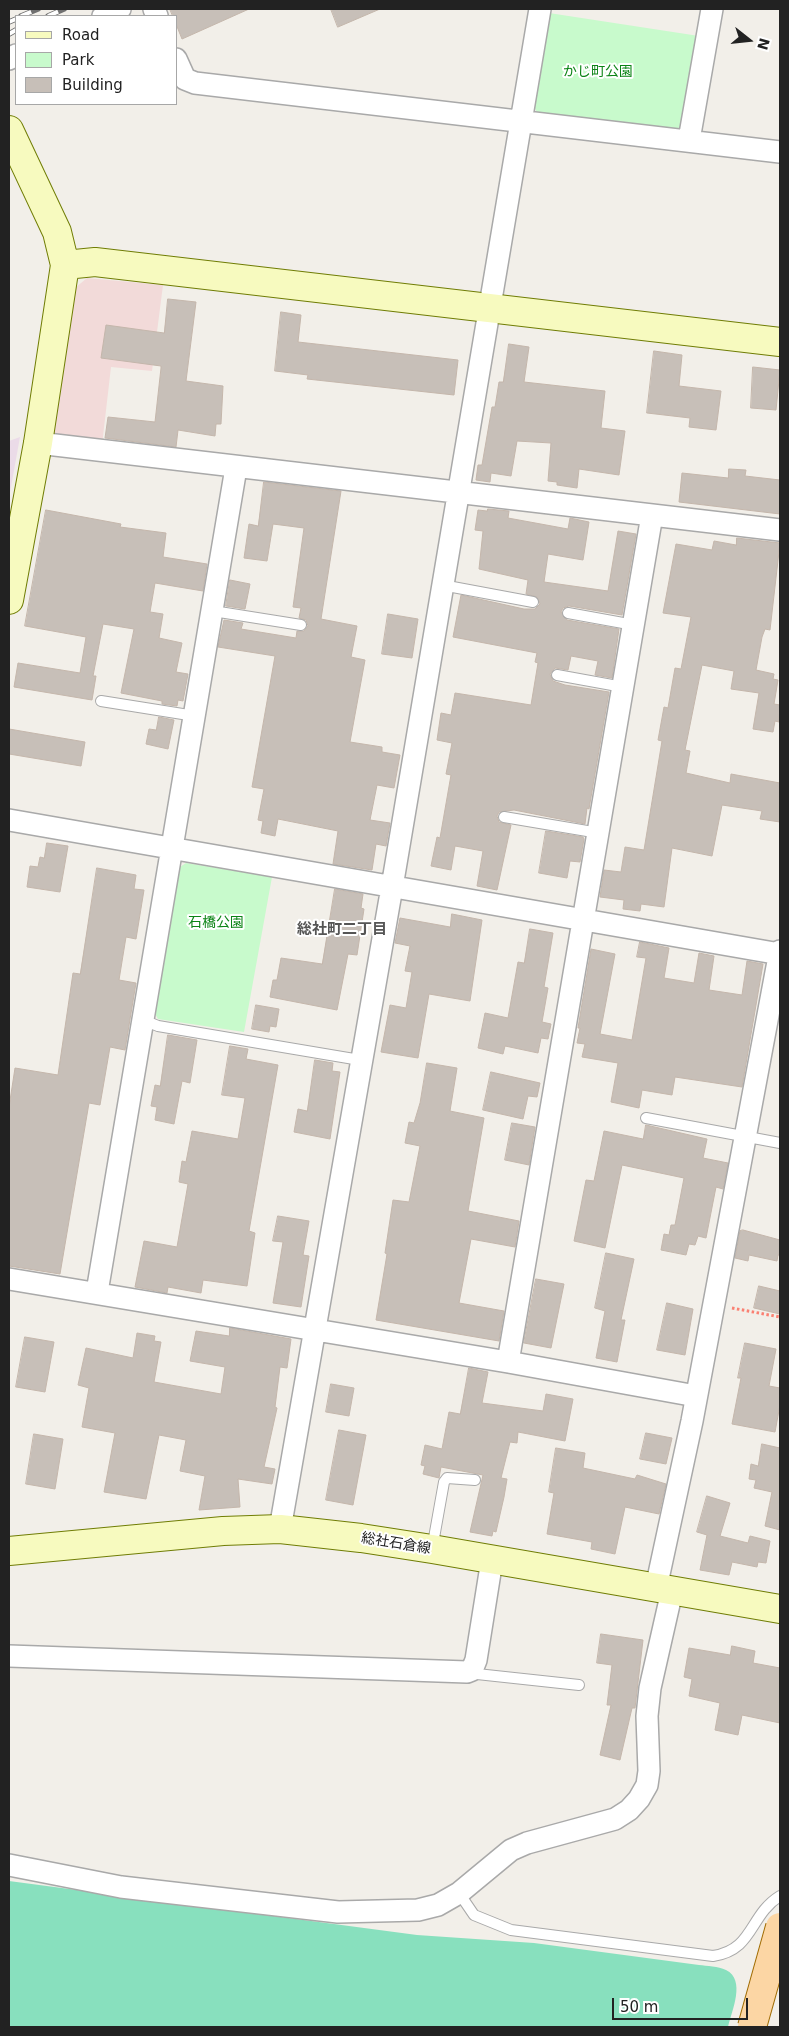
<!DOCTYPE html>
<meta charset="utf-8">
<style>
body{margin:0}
#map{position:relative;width:789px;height:2036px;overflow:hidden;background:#f2efe9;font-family:"DejaVu Sans",sans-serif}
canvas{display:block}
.frame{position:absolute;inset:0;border:10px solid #222;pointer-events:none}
.legend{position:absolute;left:15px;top:15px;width:162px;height:90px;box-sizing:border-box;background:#fff;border:1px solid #a7a7a7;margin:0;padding:6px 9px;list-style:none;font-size:15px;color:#222}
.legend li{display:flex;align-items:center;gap:10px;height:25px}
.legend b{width:25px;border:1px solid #a7a7a7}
.north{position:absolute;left:724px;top:15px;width:50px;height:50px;-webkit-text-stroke:4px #fff;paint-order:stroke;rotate:106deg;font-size:14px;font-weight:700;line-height:20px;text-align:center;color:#222}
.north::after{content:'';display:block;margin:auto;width:18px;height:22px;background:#222;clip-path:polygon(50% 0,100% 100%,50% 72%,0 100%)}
.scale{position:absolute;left:612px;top:1998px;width:136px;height:22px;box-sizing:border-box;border:2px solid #222;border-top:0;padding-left:6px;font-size:15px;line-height:18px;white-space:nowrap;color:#222;-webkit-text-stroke:4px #fff;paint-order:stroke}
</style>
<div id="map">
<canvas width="789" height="2036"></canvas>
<div class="frame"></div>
<ul class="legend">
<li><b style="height:6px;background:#f7fabf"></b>Road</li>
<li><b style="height:14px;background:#c8facc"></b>Park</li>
<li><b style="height:14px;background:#c7bfb8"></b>Building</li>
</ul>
<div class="north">N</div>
<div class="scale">50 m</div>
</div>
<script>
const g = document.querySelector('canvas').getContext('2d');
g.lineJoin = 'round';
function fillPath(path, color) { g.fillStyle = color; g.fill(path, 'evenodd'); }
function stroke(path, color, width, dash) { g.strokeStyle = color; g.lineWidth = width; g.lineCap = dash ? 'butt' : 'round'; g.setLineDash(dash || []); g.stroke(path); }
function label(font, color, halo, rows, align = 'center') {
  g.font = font + ' "DejaVu Sans","Noto Sans JP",sans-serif'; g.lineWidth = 4; g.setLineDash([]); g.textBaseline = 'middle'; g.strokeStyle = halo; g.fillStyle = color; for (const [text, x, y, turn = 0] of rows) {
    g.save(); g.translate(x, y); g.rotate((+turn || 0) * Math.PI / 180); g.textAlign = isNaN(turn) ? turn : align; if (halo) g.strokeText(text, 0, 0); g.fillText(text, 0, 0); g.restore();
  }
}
fillPath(new Path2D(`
 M87 278 163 285 152 371 111 367 102 445 59 441 51 430 75 288Z`), '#f2dad9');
fillPath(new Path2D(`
 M20 437 9 498V441Z`), '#ebdbe8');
fillPath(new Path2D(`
 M549 13 699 36 682 126 675 131 538 115 534 106Z
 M186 863 272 877 244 1032 158 1019 153 1010 177 869Z`), '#c8facc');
fillPath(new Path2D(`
 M9 1881 417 1935 534 1943 699 1965C707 1966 718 1966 726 1970 746 1980 732 2010 728 2027H9Z`), '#88e0be');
const building = new Path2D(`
 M170 9H249L182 39 176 24V16H173Z
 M331 9H380L338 27Z
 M168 299 196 302 186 381 223 386 221 424H216L215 436 178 430 176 447 105 438 108 417 155 422 161 368V366L101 358 106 325 164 333Z
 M281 312 301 315 298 342 458 360 454 395 307 379 308 375 275 371Z
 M509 344 529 347 524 382 605 391 601 428 625 431 619 475 579 469 577 488 557 485V482L548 481 551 443 517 441 511 476 491 473 490 482 476 480 478 465H482L492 407H495L499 382H503Z
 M654 351 682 355 679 386 721 391 716 430 689 427 690 418 647 413Z
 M753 367 780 370 776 410 751 408Z
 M729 469 746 470 745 476 780 480V514L679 502 682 473 728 478Z
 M264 482 341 491 321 619 357 626 351 657 365 660 350 742 382 747V752L400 755 394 788 377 785 370 820 390 823 386 846 376 844 372 870 333 864 338 831 278 819 275 836 261 833 263 821 258 820 264 789 252 787 275 656 218 647 224 620 243 623 241 629 296 638 297 631H304L308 626 306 620 299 618 301 608 293 607 304 528 273 524 267 561 244 558 249 524 258 526Z
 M488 509 509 511 508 518 568 529 570 518 589 522 583 560 548 554 544 582 608 591 618 531 636 534 622 615 569 606 563 608 561 612 567 620 619 629 612 678 595 675 598 661 571 656 568 670 555 668 550 674 553 681 565 685 609 692 589 809 587 808 585 824 514 810 499 812 497 816 499 822 511 825 497 890 477 886 483 851 455 846 451 870 431 866 437 837 440 838 451 775 446 774 452 743 437 740 441 713 451 715 455 693 531 705 538 663 535 662 537 653 453 637 461 595 524 609H535L540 604 537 597 526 594 528 580 479 569 483 531 475 530 478 510 487 511Z
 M46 510 121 524 120 527 166 533 163 557 207 564 203 591 155 583 150 612 163 614 159 638 182 643 176 672 188 674 183 701 178 700 177 706 162 704V701L121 693 134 629 103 624 93 676H96L92 700 14 687 18 663 80 673 86 637 25 626Z
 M737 538 780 543 770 630 765 629 762 637 756 670 774 674 773 679 778 680 774 704 780 705 779 722 775 721 773 732 753 729 759 693 731 689 734 671 702 665 685 750 690 751 686 773 730 783 731 774 780 783V822L760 819 762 811 722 805 712 856 672 848 664 907 641 904 640 911 623 909 624 900 600 897 604 870 621 872 625 847 644 850 662 741 658 740 664 707 668 708 675 668 681 669 691 617 663 613 676 544 712 550 714 541 736 545Z
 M230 580 250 584 245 609 226 606Z
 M388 614 418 619 412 658 382 654Z
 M159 717 174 720 168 749 146 744 149 729 156 730Z
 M9 729 85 742 81 766 9 754Z
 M546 831 583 837 584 839 580 862 570 861 567 878 539 873Z
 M47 843 68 846 60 892 27 887 30 866 38 867 40 857 44 858Z
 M97 868 136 875 134 889 144 890 136 939 126 937 119 980 136 983 125 1050 110 1047 100 1105 89 1103 60 1274 9 1266V1107L15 1068 58 1075 73 973 80 974Z
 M335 889 363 894 361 908 364 909 357 955 348 954 337 1010 270 997 273 980H277L281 958 322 964Z
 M452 914 482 920 470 1001 429 994 418 1058 381 1052 390 1005 406 1008 412 972 405 971 410 946 395 943 400 918 450 927Z
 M530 929 553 933 544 987 548 988 542 1022 551 1024 548 1039 541 1038 538 1053 505 1046 503 1054 478 1048 485 1013 508 1018 518 962 524 963Z
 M640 942 669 948 664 978 694 983 699 953 714 956 709 990 742 995 747 961 763 964 742 1087 675 1077 672 1095 642 1090 639 1108 611 1102 618 1063 582 1057 585 1044 577 1043 580 1028H578L591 949 615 954 600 1034 632 1040 646 958 637 957Z
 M256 1005 279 1009 276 1027 270 1026 269 1032 252 1029Z
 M168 1035 197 1040 190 1083 182 1081 174 1124 155 1120 157 1107 151 1106 155 1085 160 1086Z
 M230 1046 248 1049 246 1059 278 1065 249 1231 255 1233 247 1286 203 1280 201 1293 168 1287 167 1293 135 1287 144 1241 177 1247 188 1184 179 1182 182 1161 186 1162 192 1131 238 1139 245 1098 222 1095Z
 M315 1060 333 1063 332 1071 340 1072 330 1139 294 1132 298 1109 307 1111Z
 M427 1063 457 1068 450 1111 484 1118 468 1211 519 1221 515 1247 471 1239 459 1303 504 1311 499 1341 376 1320 387 1254 385 1253 393 1200 409 1202 420 1146 405 1143 409 1122 414 1123 420 1103Z
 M491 1072 540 1083 537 1097 528 1096 523 1119 483 1110Z
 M512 1123 535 1127 529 1165 505 1160Z
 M646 1125 707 1139 703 1158 728 1163 723 1189 716 1187 706 1238 698 1236 695 1245 689 1244 686 1255 661 1250 664 1234 669 1235 671 1225H675L684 1178 622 1165 605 1248 574 1241 586 1180 594 1181 604 1131 643 1139Z
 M278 1216 309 1221 303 1255 309 1256 301 1307 273 1303 283 1242 273 1241Z
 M743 1230 780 1240V1255H778L777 1261 749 1255 748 1261 735 1258 740 1231Z
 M606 1253 634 1259 621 1320H625L617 1362 596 1358 605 1311 595 1308Z
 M536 1279 564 1284 551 1348 524 1343Z
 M759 1286 780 1291V1314L754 1308Z
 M667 1303 693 1309 685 1355 657 1350Z
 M230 1328 291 1339 287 1368 280 1367 275 1407 277 1408 264 1467 275 1469 272 1484 238 1479 240 1507 199 1510 205 1476 180 1471 186 1440 159 1435 146 1499 104 1492 115 1433 82 1427 89 1388 78 1385 86 1348 133 1358 137 1333 155 1336 154 1341 161 1342 154 1382 221 1394 225 1367 190 1361 196 1331 229 1336Z
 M25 1337 54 1342 45 1392 16 1387Z
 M745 1343 776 1349 769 1386 780 1388V1405L775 1432 732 1424 741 1378H738Z
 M469 1368 488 1372 482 1403 543 1411 546 1394 573 1399 565 1441 518 1432 517 1443 510 1442 501 1478 507 1479 504 1497 496 1532 493 1531 492 1536 470 1532 483 1475 441 1467 439 1478 423 1474 425 1466 421 1465 425 1445 442 1449 449 1412 460 1414Z
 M331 1384 354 1388 349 1416 326 1412Z
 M339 1430 366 1435 353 1505 326 1500Z
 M646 1433 672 1438 666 1464 640 1459Z
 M34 1434 63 1439 55 1489 26 1484Z
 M762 1444 780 1448V1530L765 1526 772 1492 754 1488 756 1480 749 1479 751 1464 758 1466Z
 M556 1448 585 1453 583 1468 635 1479 637 1475 666 1484 659 1514 625 1507 615 1554 591 1549 592 1542 547 1534 554 1493 549 1492Z
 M707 1496 730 1503 720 1536 748 1543 750 1536 770 1541 766 1563 758 1562 757 1567 732 1562 729 1575 700 1570 707 1535 697 1532Z
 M601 1634 643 1640 635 1708H632L620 1760 600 1755 611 1705H607L612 1665 597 1663Z
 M732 1646 755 1651 753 1663 780 1668V1723L742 1715 738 1735 715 1730 720 1703 689 1696 692 1679 684 1677 689 1648 730 1655Z`);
fillPath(building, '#c7bfb8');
stroke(building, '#c4b6ab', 1);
const lane = new Path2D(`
 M442 585 533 602
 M213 611 301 625
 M568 613 634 625
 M557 675 623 687
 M101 701 195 716
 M504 817 599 833
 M143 1020 158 1026 360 1060
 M646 1118 780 1143
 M432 1549 444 1482 447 1478 475 1480
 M472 1670 477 1674 579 1685
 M459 1893 474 1915 511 1930 713 1956C754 1950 749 1915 780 1896`);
const street = new Path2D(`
 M154 9 157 16
 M103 16 120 9
 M9 59 16 55
 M176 59 185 79 195 83 780 152
 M689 140 712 9
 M38 443 780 530
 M9 820 780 954
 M9 1279 508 1362 696 1396
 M97 1292 236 468
 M508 1362 652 515
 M280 1529 392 887 540 9
 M656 1588 692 1421 780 951
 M9 1656 467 1672 472 1670 476 1660 492 1560
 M9 1865 121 1887 338 1912 418 1910 438 1905 459 1893 511 1850 527 1843 615 1819 629 1810 639 1799 647 1785 649 1771 647 1716 650 1688 672 1591`);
const secondary = new Path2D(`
 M9 130 57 232 65 265 38 443 9 600
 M65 265 95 262 780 342
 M9 1551 223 1531 280 1529 361 1538 432 1549 780 1609`);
stroke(lane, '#a9a9a9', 12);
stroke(street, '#a9a9a9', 24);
stroke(secondary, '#707d05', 30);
stroke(new Path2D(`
 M732 1308 780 1317`), '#fa8072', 3, [2.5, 2.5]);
stroke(lane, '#fff', 10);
stroke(street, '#fff', 21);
stroke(secondary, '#f7fabf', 28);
const rail = new Path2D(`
 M21 16 38 9
 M48 16 64 9
 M9 22 16 19
 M9 34 16 30`);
stroke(rail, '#707070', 5.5);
stroke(rail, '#fff', 4, [11]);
const primaryBridge = new Path2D(`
 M752 2027 780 1927`);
stroke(primaryBridge, '#a06b00', 30, []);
stroke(primaryBridge, '#fcd6a4', 28);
label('14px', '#0c8416', '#fff', [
 ["かじ町公園",598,72],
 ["石橋公園",216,923]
]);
label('14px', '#222', '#fff', [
 ["総社石倉線",396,1544,9]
]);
label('bold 15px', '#555', '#fff', [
 ["総社町二丁目",342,930]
]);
</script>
